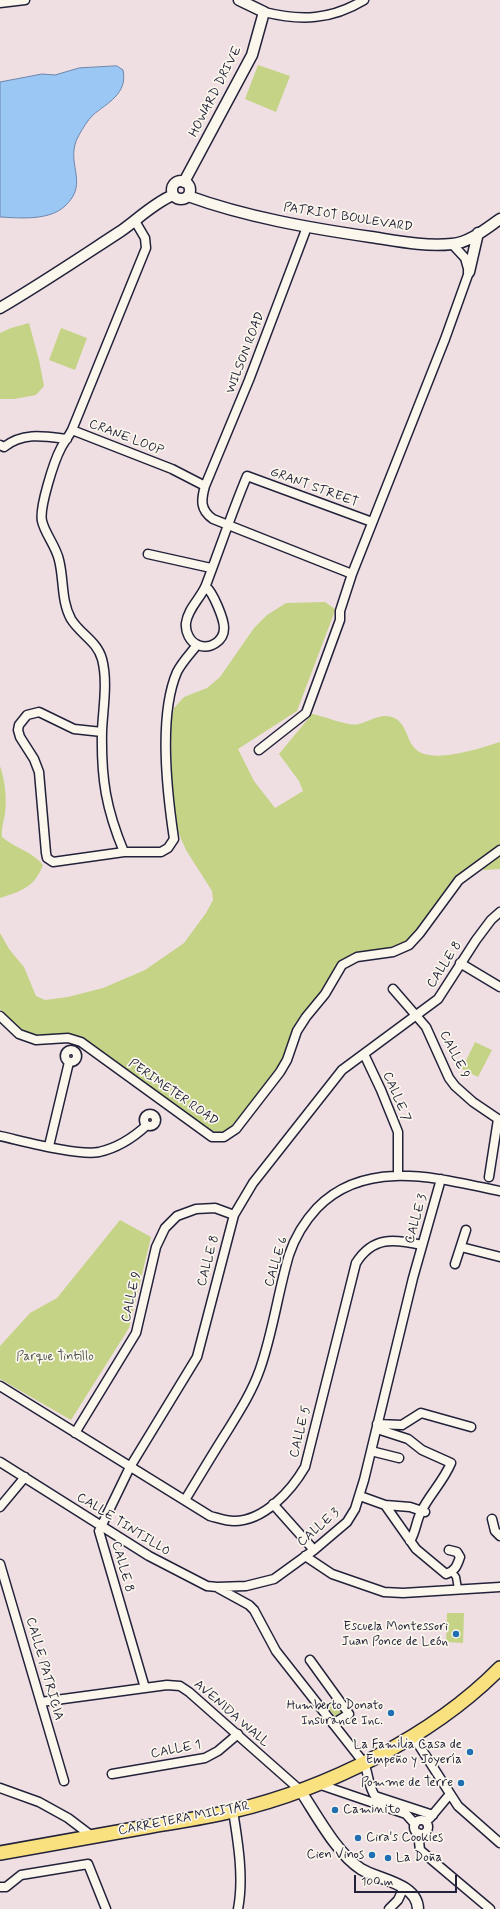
<!DOCTYPE html>
<meta charset="utf-8">
<style>
body{margin:0}
#map{position:relative;width:500px;height:1909px;overflow:hidden;background:#f0dfe2;font-family:Mynerve,sans-serif}
canvas{display:block}
.scale{position:absolute;left:354px;top:1875px;width:103px;height:18px;box-sizing:border-box;border:2px solid #22223b;border-top:0;padding-left:5px;font-size:12px;line-height:14px;white-space:nowrap;color:#22223b;-webkit-text-stroke:3px #fbf7ec;paint-order:stroke}
</style>
<div id="map">
<canvas width="500" height="1909"></canvas>
<div class="scale">100 m</div>
</div>
<script>
const g = document.querySelector('canvas').getContext('2d');
g.lineJoin = 'round';
function fillPath(path, color) { g.fillStyle = color; g.fill(path, 'evenodd'); }
function stroke(path, color, width, dash) { g.strokeStyle = color; g.lineWidth = width; g.lineCap = dash ? 'butt' : 'round'; g.setLineDash(dash || []); g.stroke(path); }
function label(font, color, halo, rows, align = 'center') {
  g.font = font + ' Mynerve,sans-serif'; g.lineWidth = 3.5; g.setLineDash([]); g.textBaseline = 'middle'; g.strokeStyle = halo; g.fillStyle = color; for (const [text, x, y, turn = 0] of rows) {
    g.save(); g.translate(x, y); g.rotate((+turn || 0) * Math.PI / 180); g.textAlign = isNaN(turn) ? turn : align; if (halo) g.strokeText(text, 0, 0); g.fillText(text, 0, 0); g.restore();
  }
}
fillPath(new Path2D(`
 M258 65 290 76 276 112 245 99Z
 M29 323 39 360 44 386 36 395 14 399H0V333L11 328Z
 M61 328 87 338 75 370 49 360Z
 M325 602 335 609 333 616 297 711 238 749 254 781 275 808 303 791 299 781 279 754 312 714C325 716 348 727 359 724 370 721 380 713 392 717 406 722 406 737 413 746 426 767 481 748 500 742V869L484 870 477 863 453 884 411 940 397 947 340 963 335 968 318 995 300 1016 293 1030 279 1069 228 1130 216 1133 199 1124 82 1038 27 1034 20 1031 0 1009V933L9 949 24 967 36 996 45 1000 68 997 103 988 145 970 184 943 206 913 213 900 212 891 186 850 179 834 172 804 171 723 174 708 184 697 207 688 220 677 254 628 267 615 286 603Z
 M0 766C5 780 7 798 5 813 4 821 1 828 2 837 15 848 33 852 43 865 34 888 21 891 0 898Z
 M475 1042 492 1050 478 1077 462 1069Z
 M120 1220 151 1237 129 1328 71 1420 0 1379V1346L30 1313 57 1298Z
 M447 1613H464L463 1643 446 1642Z
 M335 1698 343 1707V1715L337 1719 326 1705Z`), '#c5d386');
const water = new Path2D(`
 M117 66 123 70C128 94 107 103 93 115 87 121 83 128 79 135 63 163 91 182 65 206 49 221 20 218 0 217V82L42 74 55 75 79 68Z`);
fillPath(water, '#9bc7f5');
stroke(water, '#6b85ab', 1);
const pedestrian = new Path2D(`
 M452 1572 456 1577 458 1589`);
const minor = new Path2D(`
 M0 3 25 0
 M264 12C301 21 331 20 364 0
 M72 430 172 469 205 486C201 500 200 510 213 519L352 574
 M0 445 4 447C23 432 44 436 67 439
 M205 486 249 380 307 227
 M148 554 211 568
 M206 587C213 592 224 619 224 628 224 641 210 650 198 645 190 642 185 632 186 623 188 608 201 598 206 585 220 548 232 512 247 476L372 522
 M102 732 74 729 39 712 27 715 19 725 18 730 20 737 34 759 39 772 46 853 47 858 53 862 124 852H161L168 848 174 839C167 792 158 716 177 672 182 662 190 654 197 645
 M259 750 306 713 340 620V611L352 574 445 339 469 272 465 258 453 245
 M124 852C106 809 101 779 102 731 103 708 108 682 102 659 97 641 80 634 71 619 61 601 64 579 59 560 56 546 45 534 42 521 39 508 54 461 61 448 64 442 69 436 72 430L146 248 145 238 135 221
 M460 963 500 987
 M393 989 426 1027 449 1078 455 1086 473 1102 498 1119 489 1177
 M0 1016 19 1034 36 1040 68 1038 81 1042 212 1137H224L236 1129 280 1072 287 1060 297 1031 306 1017 325 994 342 965 357 957 393 952 409 945 420 933 459 880 500 850
 M65 1056a6 6 0 1 1 12 0a6 6 0 1 1-12 0Z
 M364 1054 381 1090 398 1132V1175
 M144 1120a6 6 0 1 1 12 0a6 6 0 1 1-12 0Z
 M0 1136C23 1141 78 1156 99 1152 117 1148 133 1138 147 1125
 M49 1146 69 1062
 M461 1247 500 1257
 M455 1264 466 1230
 M0 1386 210 1516C218 1518 226 1521 234 1521 264 1521 291 1491 305 1467L356 1263C373 1236 394 1239 422 1245
 M377 1424 402 1425 421 1413 471 1427
 M377 1429 408 1439 422 1450 451 1463C443 1482 429 1495 421 1512 416 1521 416 1532 410 1541
 M75 1433 136 1333 156 1247 165 1228 177 1216 196 1209 215 1208 234 1215
 M371 1451 399 1458
 M0 1462 149 1556 207 1586 217 1587 246 1586 274 1579 314 1550 347 1522 355 1509 364 1480 413 1278 441 1179
 M360 1496 385 1505 416 1549 446 1574C455 1571 457 1566 460 1557L457 1552 449 1550
 M185 1500C199 1477 212 1455 226 1433 239 1412 252 1392 260 1369 273 1332 278 1292 289 1255 295 1237 304 1222 317 1208 366 1157 440 1179 500 1191
 M273 1504 314 1550
 M385 1505 410 1507 425 1512
 M0 1507 25 1477
 M492 1519 495 1531 500 1536
 M305 1556 332 1574 384 1592 403 1593 500 1587
 M0 1564 64 1781
 M218 1588 249 1605 254 1610 276 1651 364 1763C369 1775 368 1786 375 1796L433 1815
 M310 1660 349 1714 333 1724
 M145 1688 99 1531 130 1467 197 1357 234 1215 253 1183 342 1070 438 999 476 940 491 920 500 912
 M41 1702 167 1685 180 1686 189 1692 300 1790
 M413 1736 458 1806 500 1843
 M112 1774 205 1758 218 1751 238 1734
 M318 1784 406 1814 415 1824
 M0 1788 39 1802 68 1818 93 1837
 M233 1811C238 1842 244 1878 238 1909
 M430 1818 450 1794
 M414 1827a7 7 0 1 1 14 0a7 7 0 1 1-14 0Z
 M418 1833 420 1850 490 1909
 M0 1887H6L21 1875 88 1864 106 1909
 M389 1909 398 1900 404 1887`);
const tertiary = new Path2D(`
 M172 190a9 9 0 1 1 18 0a9 9 0 1 1-18 0Z
 M184 182 252 55 264 12 239 0
 M188 196C246 217 309 228 371 237 397 241 426 247 452 244 469 243 487 228 500 219
 M469 272 478 233
 M0 308C41 284 81 257 121 231 138 219 154 203 173 195
 M300 1790C316 1814 337 1854 361 1869 379 1880 417 1883 418 1909`);
const primary = new Path2D(`
 M0 1853C49 1844 98 1836 146 1827 175 1822 204 1818 233 1811 326 1789 432 1737 500 1668`);
stroke(pedestrian, '#22223b', 9);
stroke(minor, '#22223b', 11);
stroke(tertiary, '#22223b', 13);
stroke(primary, '#22223b', 16);
stroke(pedestrian, '#fbf7ec', 6);
stroke(minor, '#fbf7ec', 8);
stroke(tertiary, '#fbf7ec', 10);
stroke(primary, '#fae180', 13);
for (const [x, y, r, color] of [
 [456,1634,4,"#1f6fb2"],
 [391,1713,4,"#1f6fb2"],
 [470,1752,4,"#1f6fb2"],
 [461,1783,4,"#1f6fb2"],
 [335,1810,4,"#1f6fb2"],
 [358,1838,4,"#1f6fb2"],
 [372,1855,4,"#1f6fb2"],
 [388,1858,4,"#1f6fb2"]
]) { const dot = new Path2D(); dot.arc(x, y, r, 0, 2 * Math.PI); g.fillStyle = color; g.fill(dot); stroke(dot, '#fbf7ec', 1.5); }
label('13px', '#22223b', '#fbf7ec', [
 ["HOWARD DRIVE",216,92,-63],
 ["PATRIOT BOULEVARD",348,218,9],
 ["WILSON ROAD",246,353,-69],
 ["CRANE LOOP",126,438,21],
 ["GRANT STREET",314,488,20],
 ["CALLE 8",445,965,-57],
 ["CALLE 9",454,1055,63],
 ["PERIMETER ROAD",173,1093,35],
 ["CALLE 7",396,1097,67],
 ["CALLE 3",417,1219,-74],
 ["CALLE 8",209,1261,-75],
 ["CALLE 6",277,1262,-73],
 ["CALLE 9",132,1297,-77],
 ["CALLE 5",301,1432,-76],
 ["CALLE TINTILLO",123,1525,32],
 ["CALLE 3",319,1528,-41],
 ["CALLE 8",122,1567,74],
 ["CALLE PATRICIA",44,1669,74],
 ["AVENIDA WALL",231,1714,41],
 ["CALLE 1",176,1750,-11],
 ["CARRETERA MILITAR",184,1819,-11]
]);
label('13px', '#535752', '#fbf7ec', [
 ["Parque Tintillo",55,1357]
]);
label('13px', '#22223b', '#fbf7ec', [
 ["Escuela Montessori",448,1627],
 ["Juan Ponce de León",448,1642],
 ["Humberto Donato",383,1706],
 ["Insurance Inc.",383,1721],
 ["La Familia Casa de",462,1745],
 ["Empeño y Joyería",462,1760],
 ["Pomme de Terre",453,1783],
 ["Caminito",343,1810,"left"],
 ["Cira's Cookies",366,1838,"left"],
 ["Cien Vinos",364,1855],
 ["La Doña",396,1858,"left"]
], 'right');
</script>
